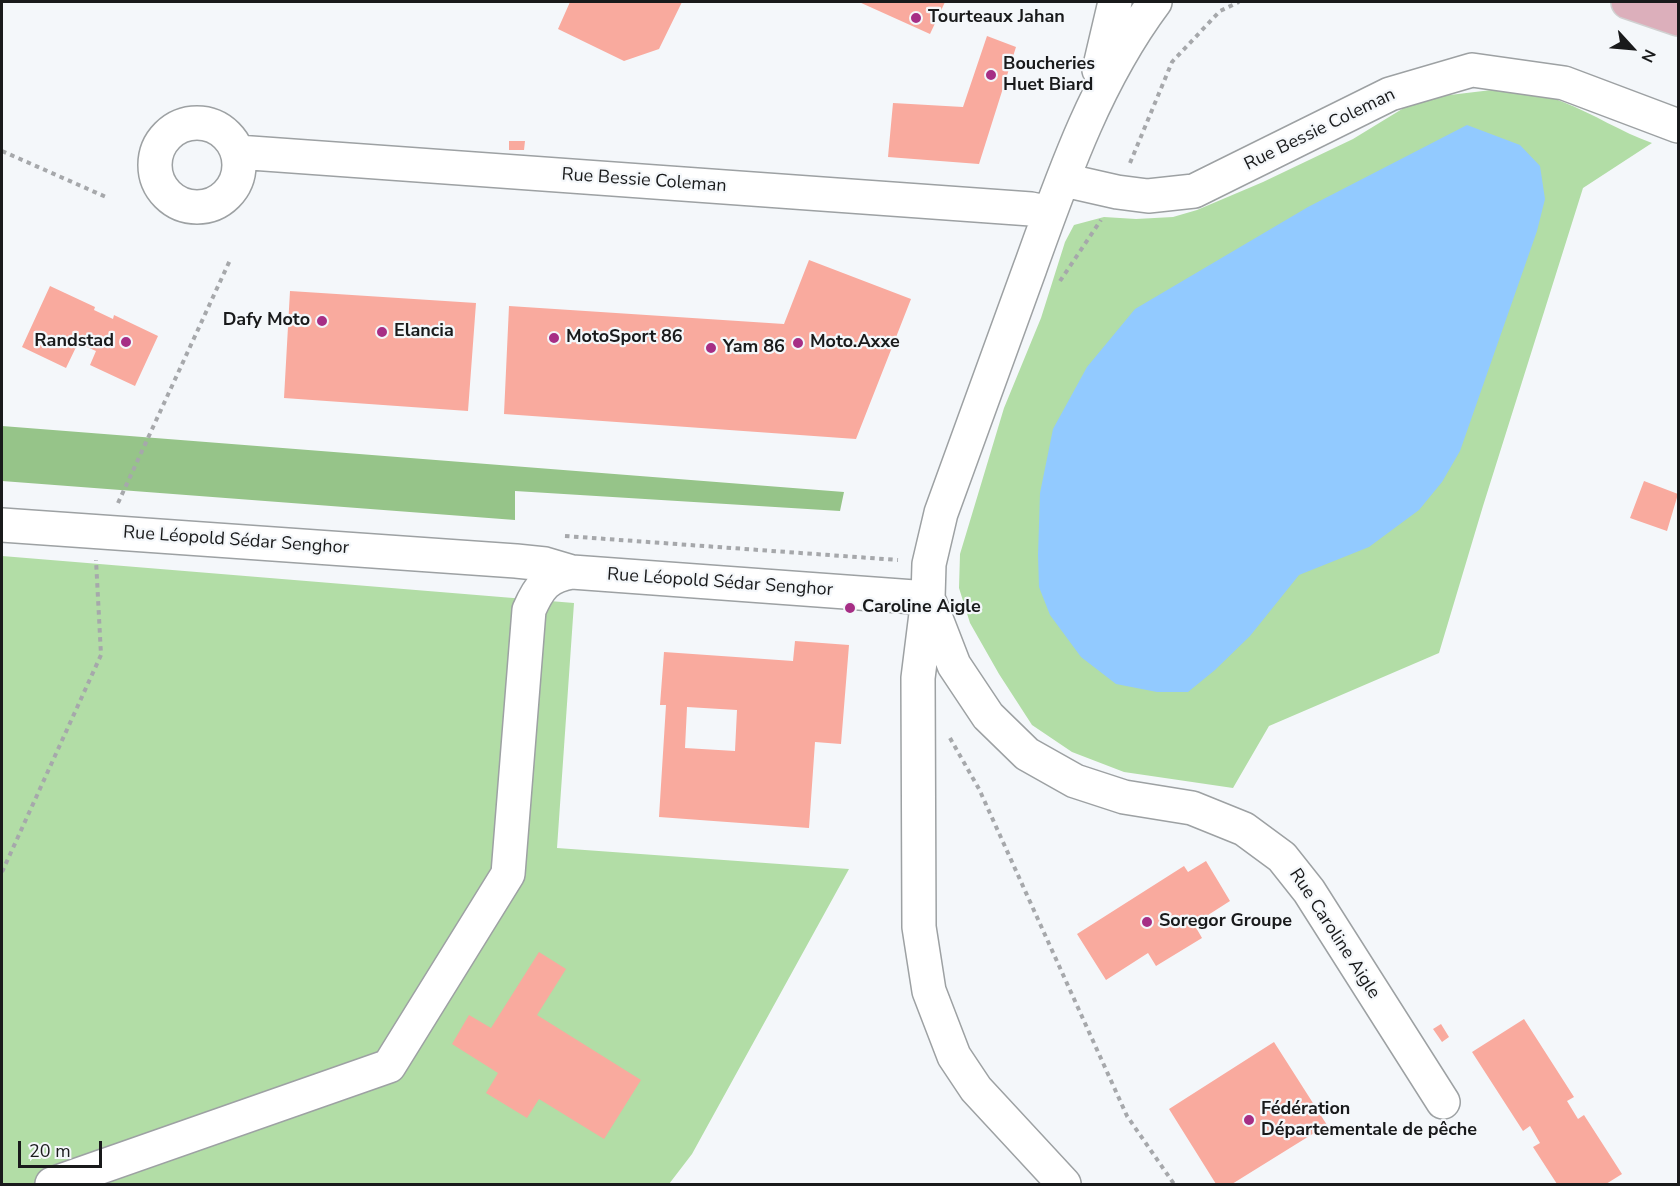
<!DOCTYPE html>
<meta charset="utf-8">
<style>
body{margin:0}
#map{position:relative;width:1680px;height:1186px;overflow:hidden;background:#f4f7fa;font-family:"Nunito Sans",sans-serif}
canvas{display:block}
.frame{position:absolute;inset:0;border:3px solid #191a1b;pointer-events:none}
.north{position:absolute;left:1602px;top:18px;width:60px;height:60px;-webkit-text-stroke:4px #f4f7fa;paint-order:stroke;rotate:116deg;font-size:16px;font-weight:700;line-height:24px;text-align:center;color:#191a1b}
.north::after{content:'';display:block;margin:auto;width:21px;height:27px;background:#191a1b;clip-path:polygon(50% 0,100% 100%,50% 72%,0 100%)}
.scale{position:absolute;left:18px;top:1141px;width:84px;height:27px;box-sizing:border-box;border:3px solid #191a1b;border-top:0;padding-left:8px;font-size:18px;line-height:21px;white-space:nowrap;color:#191a1b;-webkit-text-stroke:4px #f4f7fa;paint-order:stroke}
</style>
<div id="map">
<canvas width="1680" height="1186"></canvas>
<div class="frame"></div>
<div class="north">N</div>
<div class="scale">20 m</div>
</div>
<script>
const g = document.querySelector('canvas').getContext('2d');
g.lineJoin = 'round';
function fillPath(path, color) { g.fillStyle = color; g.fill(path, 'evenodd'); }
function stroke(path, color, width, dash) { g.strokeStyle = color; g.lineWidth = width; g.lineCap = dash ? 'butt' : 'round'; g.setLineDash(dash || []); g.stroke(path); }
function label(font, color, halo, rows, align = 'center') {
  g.font = font + ' "Nunito Sans",sans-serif'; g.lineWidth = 4.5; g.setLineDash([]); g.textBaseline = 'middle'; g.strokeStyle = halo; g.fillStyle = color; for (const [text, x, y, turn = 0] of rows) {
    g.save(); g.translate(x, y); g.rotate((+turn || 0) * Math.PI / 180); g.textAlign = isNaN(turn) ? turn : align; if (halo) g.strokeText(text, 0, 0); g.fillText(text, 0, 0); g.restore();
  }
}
fillPath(new Path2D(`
 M1500 89C1521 92 1543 93 1563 102 1594 114 1621 132 1652 143L1583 188 1483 506 1439 653 1269 726 1233 788 1124 772 1072 752 1032 725 999 674 970 623 959 588 960 554 1004 408 1041 318 1065 242 1074 225 1104 217 1136 219 1173 217 1197 210 1263 182 1353 139 1407 106 1433 97Z
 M2 556 574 603 557 848 849 869 692 1154 669 1184H2Z`), '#b2dda6');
fillPath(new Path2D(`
 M2 426 844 492 840 511 515 491V520L2 481Z`), '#96c489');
fillPath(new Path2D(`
 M1467 125 1520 145 1540 166 1545 199 1537 231 1460 451 1442 482 1419 510 1369 547 1299 575 1250 636 1215 670 1188 692H1157L1116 684 1081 657 1050 615 1039 587 1038 555 1040 493 1053 429 1087 367 1135 309 1308 207Z`), '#92caff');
fillPath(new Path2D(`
 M570 2H682L659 49 624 61 558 29Z
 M859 2H945L930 34Z
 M987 36 1016 47 979 164 888 157 893 103 963 107Z
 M509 141H525L524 150H509Z
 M809 260 911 299 856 439 504 414 509 306 784 324Z
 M50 286 95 307 94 310 113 319 114 315 158 336 135 386 90 365 96 351 78 343 66 368 22 347Z
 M290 291 476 303 468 411 284 398Z
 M1644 481 1678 494 1667 531 1630 518Z
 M795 641 849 645 841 744 815 742 809 828 659 817 666 705H660L664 652 793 661ZM687 707 737 710 735 751 685 748Z
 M1206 861 1230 901 1194 924 1202 938 1156 966 1148 953 1106 980 1077 934 1184 866 1188 872Z
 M539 952 566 969 537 1015 641 1080 604 1139 539 1099 527 1118 486 1093 498 1073 452 1044 469 1015 491 1028Z
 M1524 1019 1574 1097 1567 1101 1578 1119 1584 1115 1622 1174 1606 1184H1557L1533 1147 1540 1143 1530 1126 1523 1131 1472 1052Z
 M1441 1024 1449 1037 1442 1042 1433 1029Z
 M1274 1042 1327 1125 1232 1184H1216L1169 1109Z`), '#f9aa9e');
const minor = new Path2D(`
 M1099 70 1115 2
 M155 165a42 42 0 1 1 84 0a42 42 0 1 1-84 0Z
 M237 152 1031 209 1050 213
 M1064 180 1117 192 1148 196 1194 191 1390 94 1472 70 1564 83 1678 126
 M2 525 516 561 545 564 572 572 928 598
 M930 603 954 665 988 716 1027 754 1075 781 1124 797 1192 808 1244 829 1282 857 1309 891 1443 1102
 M52 1184 389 1066 508 874 529 610C539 587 547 576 572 572
 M1064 1184 976 1089 954 1056 929 991 919 927 918 678 928 598 929 564 941 513C971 431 1000 350 1030 268 1063 176 1096 81 1155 2`);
const major = new Path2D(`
 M1628 2 1678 19`);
stroke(minor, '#9da1a3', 36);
stroke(major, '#d1d1d1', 36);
stroke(new Path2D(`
 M2 151 106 197
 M1130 163 1172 62 1220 11 1239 2
 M1060 281 1101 220
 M118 503 231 258
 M565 536 898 560
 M950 738 979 789 1127 1116 1174 1184
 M2 872 101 655 96 560`), '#a6a8ab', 4, [4.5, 4.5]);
stroke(minor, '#fff', 33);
stroke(major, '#dcafbb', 33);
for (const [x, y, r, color] of [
 [916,18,6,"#a62e85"],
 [991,75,6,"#a62e85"],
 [322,321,6,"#a62e85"],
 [382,332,6,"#a62e85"],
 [554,338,6,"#a62e85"],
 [126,342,6,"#a62e85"],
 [798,343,6,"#a62e85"],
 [711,348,6,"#a62e85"],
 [850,608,6,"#a62e85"],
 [1147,922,6,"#a62e85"],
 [1249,1120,6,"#a62e85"]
]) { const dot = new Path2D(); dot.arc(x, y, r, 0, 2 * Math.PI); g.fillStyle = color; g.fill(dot); stroke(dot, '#f4f7fa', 2); }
label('bold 18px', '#191a1b', '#f4f7fa', [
 ["Tourteaux Jahan",928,18],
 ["Boucheries",1003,65],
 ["Huet Biard",1003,86],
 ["Dafy Moto",310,321,"right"],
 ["Elancia",394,332],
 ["MotoSport 86",566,338],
 ["Randstad",114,342,"right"],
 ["Moto.Axxe",810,343],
 ["Yam 86",723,348],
 ["Caroline Aigle",862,608],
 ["Soregor Groupe",1159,922],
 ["Fédération",1261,1110],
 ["Départementale de pêche",1261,1131]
], 'left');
label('18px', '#191a1b', '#f4f7fa', [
 ["Rue Bessie Coleman",1320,130,-26],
 ["Rue Bessie Coleman",644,181,4],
 ["Rue Léopold Sédar Senghor",236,541,4],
 ["Rue Léopold Sédar Senghor",720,583,4],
 ["Rue Caroline Aigle",1334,934,57]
]);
</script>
